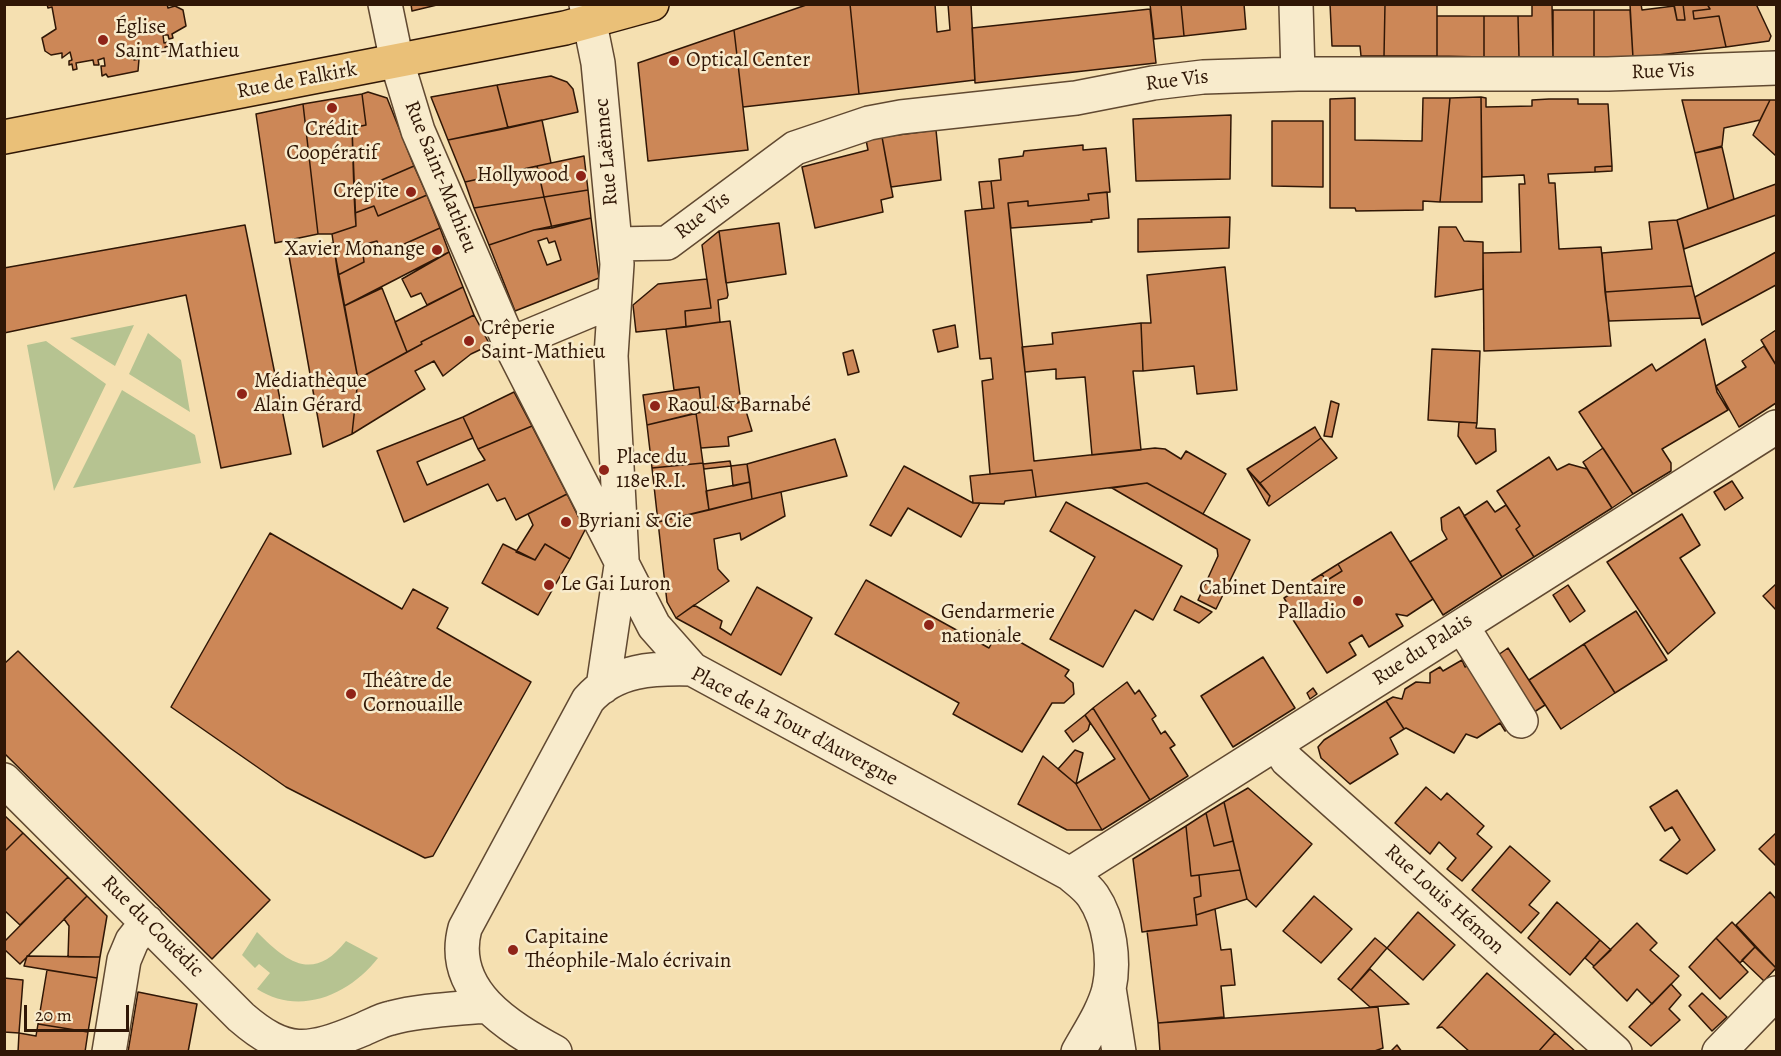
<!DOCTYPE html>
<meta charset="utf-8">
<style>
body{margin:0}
#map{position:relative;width:1781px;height:1056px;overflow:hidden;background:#f5e0b1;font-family:Alegreya,serif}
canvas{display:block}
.frame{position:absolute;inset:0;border:6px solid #301706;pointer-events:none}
.scale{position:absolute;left:24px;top:1005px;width:105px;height:27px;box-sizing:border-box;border:3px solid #301706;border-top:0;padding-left:8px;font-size:18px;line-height:21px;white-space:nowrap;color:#301706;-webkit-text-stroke:4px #f8ebcc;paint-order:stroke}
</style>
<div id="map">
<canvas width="1781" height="1056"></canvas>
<div class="frame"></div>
<div class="scale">20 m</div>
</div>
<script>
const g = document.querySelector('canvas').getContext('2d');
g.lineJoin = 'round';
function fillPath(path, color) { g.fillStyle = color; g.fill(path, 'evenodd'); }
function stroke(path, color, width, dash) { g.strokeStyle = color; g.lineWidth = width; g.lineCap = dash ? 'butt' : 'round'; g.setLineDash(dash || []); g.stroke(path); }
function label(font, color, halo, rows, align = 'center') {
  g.font = font + ' Alegreya,serif'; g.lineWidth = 5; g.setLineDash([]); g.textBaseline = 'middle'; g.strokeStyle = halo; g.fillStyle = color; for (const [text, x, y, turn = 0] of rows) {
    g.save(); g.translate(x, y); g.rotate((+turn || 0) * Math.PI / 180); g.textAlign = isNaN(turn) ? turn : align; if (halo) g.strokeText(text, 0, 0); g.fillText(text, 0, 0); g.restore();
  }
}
fillPath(new Path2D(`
 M134 325 115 366 70 338Z
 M148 333 181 360 190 412 129 374Z
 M46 341 106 384 54 491 27 345Z
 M122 390 195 435 201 463 73 488Z
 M257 932C287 962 313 983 346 941L378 958C350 994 300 1017 257 989L270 973 259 964 255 968 242 955Z`), '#b6c391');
const building = new Path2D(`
 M47 4H167L168 8 175 6 183 10 186 26 172 34 173 38 169 39 168 35H163L164 43 168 42 169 46 165 47 166 52H162L161 47 144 50 145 56 141 57 140 52 133 53 134 60 139 59 138 71 108 77 106 74 102 76 101 66H105L104 58 98 60 99 65H94L93 60 76 63 77 69 73 70 72 64 69 65V61L72 60 70 52 62 58V53L51 55 45 51 42 38 56 29 52 7 48 8Z
 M411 4H441L412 11Z
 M809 4H850L859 94 743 107 734 30Z
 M850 4H935L937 32 950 30 948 4H971L975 80 859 94Z
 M1150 4H1181L1184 36 1154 39Z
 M1181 4H1244L1246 29 1184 36Z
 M1330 4H1385L1384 56H1361L1360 46H1332Z
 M1385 4H1437V56H1384Z
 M1532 4H1552L1553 57H1519L1518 16H1532Z
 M1630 4H1641L1642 10 1674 6 1677 20H1685L1683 4H1707L1710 9 1693 11 1694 19 1719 16 1726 47 1633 58Z
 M1674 4H1683L1685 20H1677Z
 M1707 4H1756L1771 36 1769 41 1726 47 1719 16 1694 19 1693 11 1710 9Z
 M1150 9 1156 63 975 83 972 28Z
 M1553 10H1594V58L1553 57Z
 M1594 10H1630L1633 58H1594Z
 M1437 16H1484V57L1437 56Z
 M1484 16H1518L1519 57H1484Z
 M734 30 748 150 648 161 638 63Z
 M551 76 567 82 573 89 578 112 508 128 497 85Z
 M497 85 508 128 448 140 431 97Z
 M368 92 387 98 414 166 354 192 352 128 366 125 362 94Z
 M362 94 366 125 352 128 356 226 332 234H318L303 104Z
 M1481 97 1486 98V107L1532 106V100L1549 99H1578V104H1608L1612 166 1595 167V172L1548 174 1549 183H1555L1559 249 1601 247 1611 346 1484 351 1483 253 1521 252 1519 184H1525L1524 175 1482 177Z
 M1481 97 1482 202H1440L1450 98Z
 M1355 98V140L1422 141 1423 98H1450L1440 202 1423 201V210L1356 211 1355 208H1330V99Z
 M1682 100H1770L1760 120 1724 128 1722 146 1695 153Z
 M1770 100H1776V156L1753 135Z
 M303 104 318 234 275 243 256 114Z
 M1231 115 1230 179 1136 181 1133 119Z
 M542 120 551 163 465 182 448 140Z
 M1272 121H1323V187L1272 186Z
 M936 130 941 180 891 187 882 137Z
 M882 137 893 197 881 200 883 212 815 228 802 167 868 150 866 140Z
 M1083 145V150L1106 148 1110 192 1088 194 1089 200 1028 206V201L1008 203 1034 461 1155 448 1165 449 1181 459 1186 451 1226 474 1203 514 1147 483 1036 497 1032 470 990 474 982 381 993 379 991 358 980 359 965 211 994 208 991 181 1001 180 999 159 1023 156 1024 151Z
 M1722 147 1734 199 1708 209 1695 153Z
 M584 156 588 190 544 197 537 166Z
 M414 166 427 195 378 216 374 206 355 213 354 192Z
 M537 166 544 197 474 208 465 182Z
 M1612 166V171L1595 172V167Z
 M991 181 994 208 982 209 979 182Z
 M1776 184V215L1684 249 1677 220Z
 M588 190 591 218 552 228 544 197Z
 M1107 192 1109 218 1091 220 1092 222 1011 228 1008 203 1028 201V206L1089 200 1088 194Z
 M427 195 440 228 382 254 377 241 362 245 364 262 338 275 332 234 356 226 355 213 374 206 378 216Z
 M544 197 552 228 534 230 489 245 474 208Z
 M1230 217 1229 248 1138 252V219Z
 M591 218 599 278 515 311 489 245 534 230ZM547 238 549 243 555 241 561 260 547 265 538 241Z
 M1677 220 1692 286 1605 292 1602 253 1652 249 1649 222Z
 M779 223 786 274 726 283 719 231Z
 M245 225 291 454 221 468 186 295 4 333V268Z
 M1439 227H1456L1464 241 1483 242V289L1435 297Z
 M440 228 449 252 344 306 338 275 364 262 362 245 377 241 382 254Z
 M719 231 728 295 727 298 718 300 720 322 686 327 685 311 711 308 702 245Z
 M333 243 358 379 352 434 323 447 289 256Z
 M449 252 463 287 427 305 421 293 411 297 402 279Z
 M1776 252V285L1702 325 1695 297Z
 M1225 267 1237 390 1197 394 1194 366 1143 371 1141 323H1151L1147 275Z
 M707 279 711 308 685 311 686 327 636 332 633 305 658 284Z
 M1692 286 1700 318 1609 321 1605 292Z
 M463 287 474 315 421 342 422 344 407 352 395 322Z
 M382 288 407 352 358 379 344 306Z
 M474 315 490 345 471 354 443 376 434 361 415 371 425 389 352 434 358 379 422 344 421 342Z
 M730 321 741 402 702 412 699 387 674 390 666 329Z
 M1141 323 1143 371H1133L1141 450 1092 455 1085 377 1056 379V369L1025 372 1022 347 1053 344 1052 333Z
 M955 325 958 347 938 352 933 330Z
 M1776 330V365L1761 340Z
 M1705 339 1717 392 1728 410 1662 449 1671 463V471L1633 494 1579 412 1652 364 1656 371Z
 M1764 346 1776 365V403L1739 427 1716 386 1746 367 1742 361Z
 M1432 349 1480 351 1477 423 1428 420Z
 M853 350 859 372 848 375 843 353Z
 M699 387 702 412 647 425 643 395Z
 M514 392 532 426 478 449 463 417Z
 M743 401 752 431 728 437 729 446 701 448 696 413Z
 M1331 401 1339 404 1332 437 1324 436Z
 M696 413 703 463 652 468 647 425Z
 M463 417 473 438 417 462 427 485 485 460 478 449 532 426 567 494 516 520 505 498 497 501 488 484 404 522 377 451Z
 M1459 422 1477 423 1476 428 1495 429 1496 451 1476 464 1458 436Z
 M1315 427 1321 438 1260 483 1247 469Z
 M1321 438 1337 458 1269 506 1267 504 1270 496 1260 483Z
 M835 439 847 476 752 499 747 464Z
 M1603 448 1633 494 1612 508 1583 462Z
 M1549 457 1557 470 1569 464 1587 469 1612 508 1534 557 1516 529 1520 526 1497 491Z
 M730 461 731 466 704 469 703 464Z
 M703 463 709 510 658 522 652 468Z
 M747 464 750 482 733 486 731 466Z
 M904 466 973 503H980L961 537 908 508 891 536 870 525Z
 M1247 469 1270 496 1267 504Z
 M1032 470 1036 497 1005 501 1004 504 973 503 970 476Z
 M1732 481 1743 498 1725 510 1714 492Z
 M750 482 752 499 709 510 706 491Z
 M1147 483 1250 540 1216 609 1198 600 1218 556 1217 549 1112 488Z
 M781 492 785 516 741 540 740 533 714 539 718 569 729 581 676 618 667 602 658 522Z
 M567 494 585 530 570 559 545 544 535 560 516 552 533 525 528 514Z
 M1487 501 1495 512 1506 505 1520 526 1516 529 1534 557 1502 577 1464 516Z
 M1066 502 1182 566 1153 620 1135 610 1103 667 1050 639 1095 557 1050 531Z
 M1459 507 1502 577 1443 615 1410 562 1447 539 1442 530 1441 518Z
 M1682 514 1700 545 1680 558 1715 613 1668 654 1607 562Z
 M1391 532 1433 599 1407 616 1396 614 1403 626 1369 647 1362 635 1349 643 1356 655 1327 673 1283 604 1287 603 1284 598 1322 574 1326 581 1342 571 1338 564Z
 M270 533 402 609 413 589 448 608 437 628 531 682 433 856 425 858 286 787 171 707Z
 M503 544 535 560 545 544 570 559 538 615 482 583Z
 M1338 564 1342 571 1326 581 1322 574Z
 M866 580 989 648 999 630 1069 670 1065 676 1073 683 1074 694 1064 703H1052L1022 752 953 714 959 703 835 634Z
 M1776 584V610L1763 596Z
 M1568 585 1585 611 1570 622 1553 595Z
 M757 587 812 618 781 675 676 618 694 605 722 621 720 628 731 635Z
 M1181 596 1212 612 1199 623 1174 610Z
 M1636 611 1667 660 1615 693 1584 644Z
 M1584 644 1615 693 1561 729 1529 680Z
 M1508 648 1545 705 1505 731 1500 723 1477 738 1466 734 1454 753 1406 728 1404 729 1386 701 1393 697 1402 699 1405 689 1416 682 1430 683V673L1440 667 1443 671 1462 660 1465 667 1472 663 1491 660Z
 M18 651 270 900 212 959 4 753V664Z
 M1263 657 1295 708 1233 747 1201 696Z
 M1127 682 1135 694 1139 690 1156 716 1152 719 1161 734 1165 731 1175 745 1170 748 1188 776 1150 800 1093 708Z
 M1313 688 1317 694 1310 699 1307 693Z
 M1386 701 1404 729 1390 738 1398 754 1350 784 1321 758 1318 747 1324 740Z
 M1093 708 1150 800 1102 830 1076 784 1115 759 1085 715Z
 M1085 715 1090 723 1088 730 1073 742 1065 731Z
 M1075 750 1083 753 1076 784 1058 769Z
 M1043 756 1076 784 1102 830H1067L1018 804Z
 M1426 787 1441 800 1447 793 1484 826 1477 834 1492 847 1462 881 1447 869 1456 858 1439 842 1430 854 1395 823Z
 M1248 788 1312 844 1256 907 1247 899 1224 802Z
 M1677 790 1715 850 1687 874 1660 860 1680 840 1672 827 1665 831 1650 807Z
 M1224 802 1233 841 1214 846 1206 813Z
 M1206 813 1214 846 1233 841 1240 870 1191 876 1186 826Z
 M4 815 23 833 4 852Z
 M1186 826 1191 876 1199 875 1201 896 1194 898 1197 925 1142 932 1133 859Z
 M23 833 68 877 20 925 4 910V852Z
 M1776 833V866L1759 849Z
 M1510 846 1550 881 1529 905 1539 913 1521 933 1472 890Z
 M1240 870 1247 899 1196 915 1194 898 1201 896 1199 875Z
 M68 877 87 896 20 964 4 949V942Z
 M1770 892 1776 899V968L1736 925Z
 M87 896 107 916 100 957H68L69 926 64 919Z
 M1314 896 1352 929 1321 963 1283 931Z
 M1557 902 1600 940 1570 975 1528 938Z
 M1215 909 1221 950 1231 949 1235 985 1221 986 1224 1017 1158 1023 1147 931 1197 925 1196 915Z
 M1418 912 1455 945 1423 980 1387 948Z
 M1732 922 1755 947 1740 963 1716 938Z
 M1637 923 1657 943 1650 950 1679 976 1652 1004 1637 989 1627 1001 1593 967Z
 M1375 938 1387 948 1351 990 1338 979Z
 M1716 938 1748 972 1720 999 1689 967Z
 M1600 940 1611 950 1594 966 1585 958Z
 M1755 947 1776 968 1764 981 1742 960Z
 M27 956 100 957 97 978 24 966Z
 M1370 969 1409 1004 1370 1007 1351 990Z
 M47 970 97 978 88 1032 38 1024Z
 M1487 973 1555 1033 1538 1052H1470L1442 1027 1437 1028Z
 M4 978 23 980 19 1033 4 1032Z
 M1671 984 1681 995 1669 1009 1680 1020 1651 1046 1629 1027Z
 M138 992 197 1004 188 1052H128Z
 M1702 993 1727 1017 1712 1031 1689 1006Z
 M1378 1007 1383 1048 1372 1052H1160L1158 1023Z
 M38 1024 88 1032 85 1052H18L19 1033 36 1036Z
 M1555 1033 1576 1052H1538Z
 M1397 1045 1402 1052H1390Z`);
fillPath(building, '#cc8757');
stroke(building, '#301706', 1.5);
const minor = new Path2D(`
 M385 4 397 62 418 131 510 344 654 626 692 669
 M586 4 598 63 617 264 611 356 622 559 603 687
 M1296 4 1298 74
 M616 244 667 243 795 148 869 123 901 117 1076 98 1153 83 1203 77 1298 74H1608L1776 68
 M510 344 613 301
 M1462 626 1521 721
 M1277 744 1287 760 1615 1052
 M4 780 241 1017C286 1056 308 1052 361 1030 371 1026 381 1020 391 1018 421 1010 455 1009 486 1006
 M1070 874 1776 427
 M1109 988 1119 1052
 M109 1052 124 960 132 941 147 922
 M555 1052C509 1027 448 991 465 928L588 700C615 669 654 668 692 669L1070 874C1078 881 1087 887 1093 896 1110 921 1115 961 1109 989 1103 1012 1089 1032 1078 1052
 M1719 1052 1776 993`);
const major = new Path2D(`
 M4 137 565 28 652 4`);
stroke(minor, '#614931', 36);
stroke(major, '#301706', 36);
stroke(minor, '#f8ebcc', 33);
stroke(major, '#eac078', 33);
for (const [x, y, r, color] of [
 [103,40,6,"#8f2418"],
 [674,61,6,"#8f2418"],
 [332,108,6,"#8f2418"],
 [581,176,6,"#8f2418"],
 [411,192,6,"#8f2418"],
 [437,250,6,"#8f2418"],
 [469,341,6,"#8f2418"],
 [242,394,6,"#8f2418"],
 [655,406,6,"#8f2418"],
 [604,470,6,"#8f2418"],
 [566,522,6,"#8f2418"],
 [549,585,6,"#8f2418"],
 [1358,601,6,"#8f2418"],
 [929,625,6,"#8f2418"],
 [351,694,6,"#8f2418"],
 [513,950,6,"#8f2418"]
]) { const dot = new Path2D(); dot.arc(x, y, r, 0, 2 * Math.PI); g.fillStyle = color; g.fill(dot); stroke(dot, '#f8ebcc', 2); }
label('21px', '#301706', '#f8ebcc', [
 ["Église",115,28],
 ["Saint-Mathieu",115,52],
 ["Optical Center",686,61],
 ["Crédit",332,130,"center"],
 ["Coopératif",332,154,"center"],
 ["Hollywood",569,176,"right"],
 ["Crêp'ite",399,192,"right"],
 ["Xavier Monange",425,250,"right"],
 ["Crêperie",481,329],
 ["Saint-Mathieu",481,353],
 ["Médiathèque",254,382],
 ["Alain Gérard",254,406],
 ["Raoul & Barnabé",667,406],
 ["Place du",616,458],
 ["118e R.I.",616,482],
 ["Byriani & Cie",578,522],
 ["Le Gai Luron",561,585],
 ["Cabinet Dentaire",1346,589,"right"],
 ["Palladio",1346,613,"right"],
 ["Gendarmerie",941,613],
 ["nationale",941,637],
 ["Théâtre de",363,682],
 ["Cornouaille",363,706],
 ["Capitaine",525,938],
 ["Théophile-Malo écrivain",525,962]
], 'left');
label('21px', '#301706', '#f8ebcc', [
 ["Rue Vis",1663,72,-2],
 ["Rue de Falkirk",297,81,-11],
 ["Rue Vis",1177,81,-7],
 ["Rue Laënnec",607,152,-95],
 ["Rue Saint-Mathieu",440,177,68],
 ["Rue Vis",703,216,-38],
 ["Rue du Palais",1423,650,-33],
 ["Place de la Tour d'Auvergne",794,727,28],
 ["Rue Louis Hémon",1444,900,42],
 ["Rue du Couëdic",152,927,45]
]);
</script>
